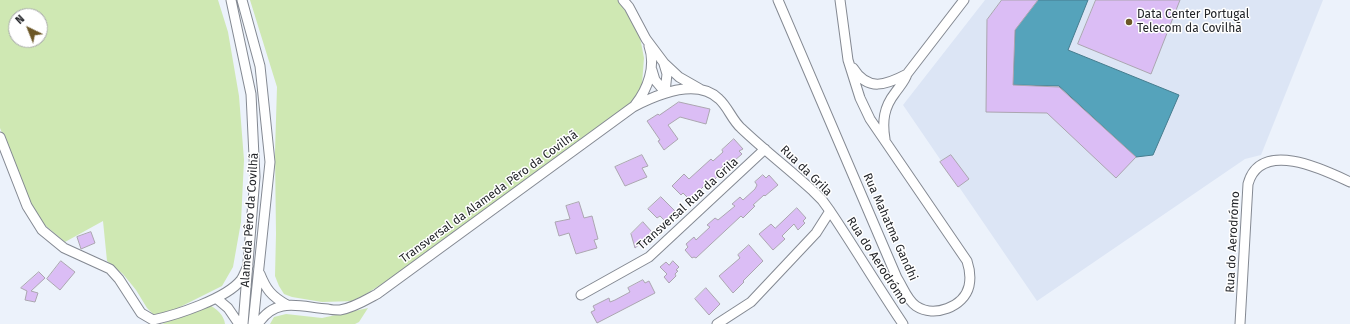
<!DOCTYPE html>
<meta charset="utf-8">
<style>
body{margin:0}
#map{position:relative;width:1350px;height:324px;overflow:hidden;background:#ecf2fb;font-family:"Fira Sans",sans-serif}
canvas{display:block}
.north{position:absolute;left:8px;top:8px;width:40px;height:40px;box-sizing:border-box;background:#fff;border:1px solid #a7a8a9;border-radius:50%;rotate:317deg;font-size:11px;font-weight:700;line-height:16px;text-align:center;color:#232529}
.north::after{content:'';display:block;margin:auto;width:14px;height:18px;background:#6c5726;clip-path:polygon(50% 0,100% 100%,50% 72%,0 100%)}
</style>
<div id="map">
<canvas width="1350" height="324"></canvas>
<div class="north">N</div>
</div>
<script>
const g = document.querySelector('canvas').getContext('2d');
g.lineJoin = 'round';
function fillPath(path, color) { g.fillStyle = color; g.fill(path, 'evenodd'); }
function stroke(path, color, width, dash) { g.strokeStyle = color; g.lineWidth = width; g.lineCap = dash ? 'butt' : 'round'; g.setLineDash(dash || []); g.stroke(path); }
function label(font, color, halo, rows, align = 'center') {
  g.font = font + ' "Fira Sans",sans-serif'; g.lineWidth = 3; g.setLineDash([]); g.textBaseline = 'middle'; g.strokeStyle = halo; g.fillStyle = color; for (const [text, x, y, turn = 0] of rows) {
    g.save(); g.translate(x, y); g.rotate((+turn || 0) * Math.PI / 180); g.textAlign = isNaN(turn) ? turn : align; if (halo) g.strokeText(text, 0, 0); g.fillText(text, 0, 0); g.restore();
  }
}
fillPath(new Path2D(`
 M985 0H1323L1261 155 1245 159 1037 301 903 105Z`), '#dce5f5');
fillPath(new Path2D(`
 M0 0H218L228 32 239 96 244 160 241 222 233 267 222 286 162 316 153 314 147 308 136 290 123 274 107 261 103 221 65 242 46 226 37 217 26 193 0 128ZM16 16H40V40H16Z
 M250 0H618L639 32 644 58 642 84 637 99 534 175 514 188 423 258 355 301 322 302 292 297 284 294 279 286 275 276 276 234 275 152 277 87Z
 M209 305C216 308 224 315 225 324H162L196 309Z
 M368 308 359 322 355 324H270L274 317 286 314 322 318Z`), '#cfe8b3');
const water = new Path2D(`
 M1038 0H1088L1068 50 1179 95 1153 155 1136 157 1059 86 1013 85 1015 30Z`);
fillPath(water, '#55a3bb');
stroke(water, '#467d8f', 1);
const building = new Path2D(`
 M1002 0H1038L1015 30 1013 85 1059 87 1136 157 1116 178 1047 113 986 112 987 20Z
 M1096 0H1180L1151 74 1078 44Z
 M679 102 710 109 706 124 680 117 668 125 678 139 664 150 658 141 660 140 647 121 658 114 659 115Z
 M734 139 743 149 739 151 742 154 734 161 732 159 728 161 717 172 719 175 712 182 710 180 690 200 683 193 681 195 672 186 684 174 689 179 711 159 713 161 723 152 722 150Z
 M642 155 648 166 642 168 647 177 625 186 615 167Z
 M951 155 969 179 958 187 940 162Z
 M763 175 766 178 769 175 778 185 765 196 764 195 753 205 755 206 743 218 741 216 696 258 694 257 692 258 685 250 688 247 686 244 694 237 696 240 710 227 707 225 715 218 718 220 735 206 732 204 740 197 743 200 755 189 757 185 755 182Z
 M661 197 677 213 667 223 660 216 657 218 648 209Z
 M579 202 584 218 592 216 598 239 594 240 597 248 576 254 569 233 559 236 555 222 570 219 566 206Z
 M797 208 806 218 803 221 805 223 798 230 794 224 782 236 785 239 773 250 759 234 771 224 775 228Z
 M643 222 652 232 649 235 651 238 643 245 641 243 635 248 631 234Z
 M91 232 95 243 81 249 77 237Z
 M749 245 763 261 743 281 744 282 733 293 719 276 740 258 738 255Z
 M61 261 75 272 60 290 47 279Z
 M673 261 679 267 676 270 678 271 675 274 676 276 669 283 664 277 667 274 660 267 666 262 669 265Z
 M39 272 45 278 31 291 38 293 35 302 25 300 27 291 21 288Z
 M643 280 645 283 649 281 655 293 597 323 591 312 595 310 593 306 609 298 610 302 615 300 630 292 628 288Z
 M706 288 720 304 709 315 695 299Z`);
fillPath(building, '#dbbdf5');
stroke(building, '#aba6b0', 1);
const street = new Path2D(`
 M231 0 251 94 255 177 243 324
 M242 0 260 66 270 162 253 324
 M623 0 629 7 646 39 664 63 679 77 700 89
 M778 0 897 278C903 287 907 300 916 306 934 318 964 307 969 286 971 277 970 270 967 261L870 119 860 98 848 60 840 0
 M664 64 667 74 665 92
 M853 68C868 92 886 85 907 74
 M652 70 655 80 665 92
 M635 105C648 89 656 66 649 46
 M0 137 27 206 42 230 64 248 110 269 119 279 141 313 153 320C176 315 226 299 241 280 244 276 245 271 248 266
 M885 139C882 121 884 107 895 93 899 87 905 81 907 74L964 0
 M830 211C855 248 878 287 903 324
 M260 274C266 289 271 296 287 305
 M581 295 649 257 765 149
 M216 298 228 308 239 324
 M258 324C276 296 300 307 328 309 332 310 336 310 340 310 353 308 366 300 377 294L633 107C656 95 696 77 719 99 728 107 732 120 741 128 764 150 789 169 813 191L822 200 830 211 816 233 751 302 717 324
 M1240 324 1248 184C1260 139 1323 169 1350 182`);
stroke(street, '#848992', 11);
stroke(street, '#fff', 9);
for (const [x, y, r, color] of [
 [1129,22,4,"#6c5726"]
]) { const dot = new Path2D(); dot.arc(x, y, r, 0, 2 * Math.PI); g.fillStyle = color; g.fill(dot); stroke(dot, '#fff', 1.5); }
label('12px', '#232529', '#fff', [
 ["Data Center Portugal",1137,15],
 ["Telecom da Covilhã",1137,29]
], 'left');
label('12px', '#232529', '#fff', [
 ["Rua da Grila",806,171,44],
 ["Transversal da Alameda Pêro da Covilhã",489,197,-36],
 ["Transversal Rua da Grila",688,204,-42],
 ["Alameda Pêro da Covilhã",250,220,-86],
 ["Rua Mahatma Gandhi",890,227,66],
 ["Rua do Aerodrómo",1233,242,-87],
 ["Rua do Aerodrómo",877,261,57]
]);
</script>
